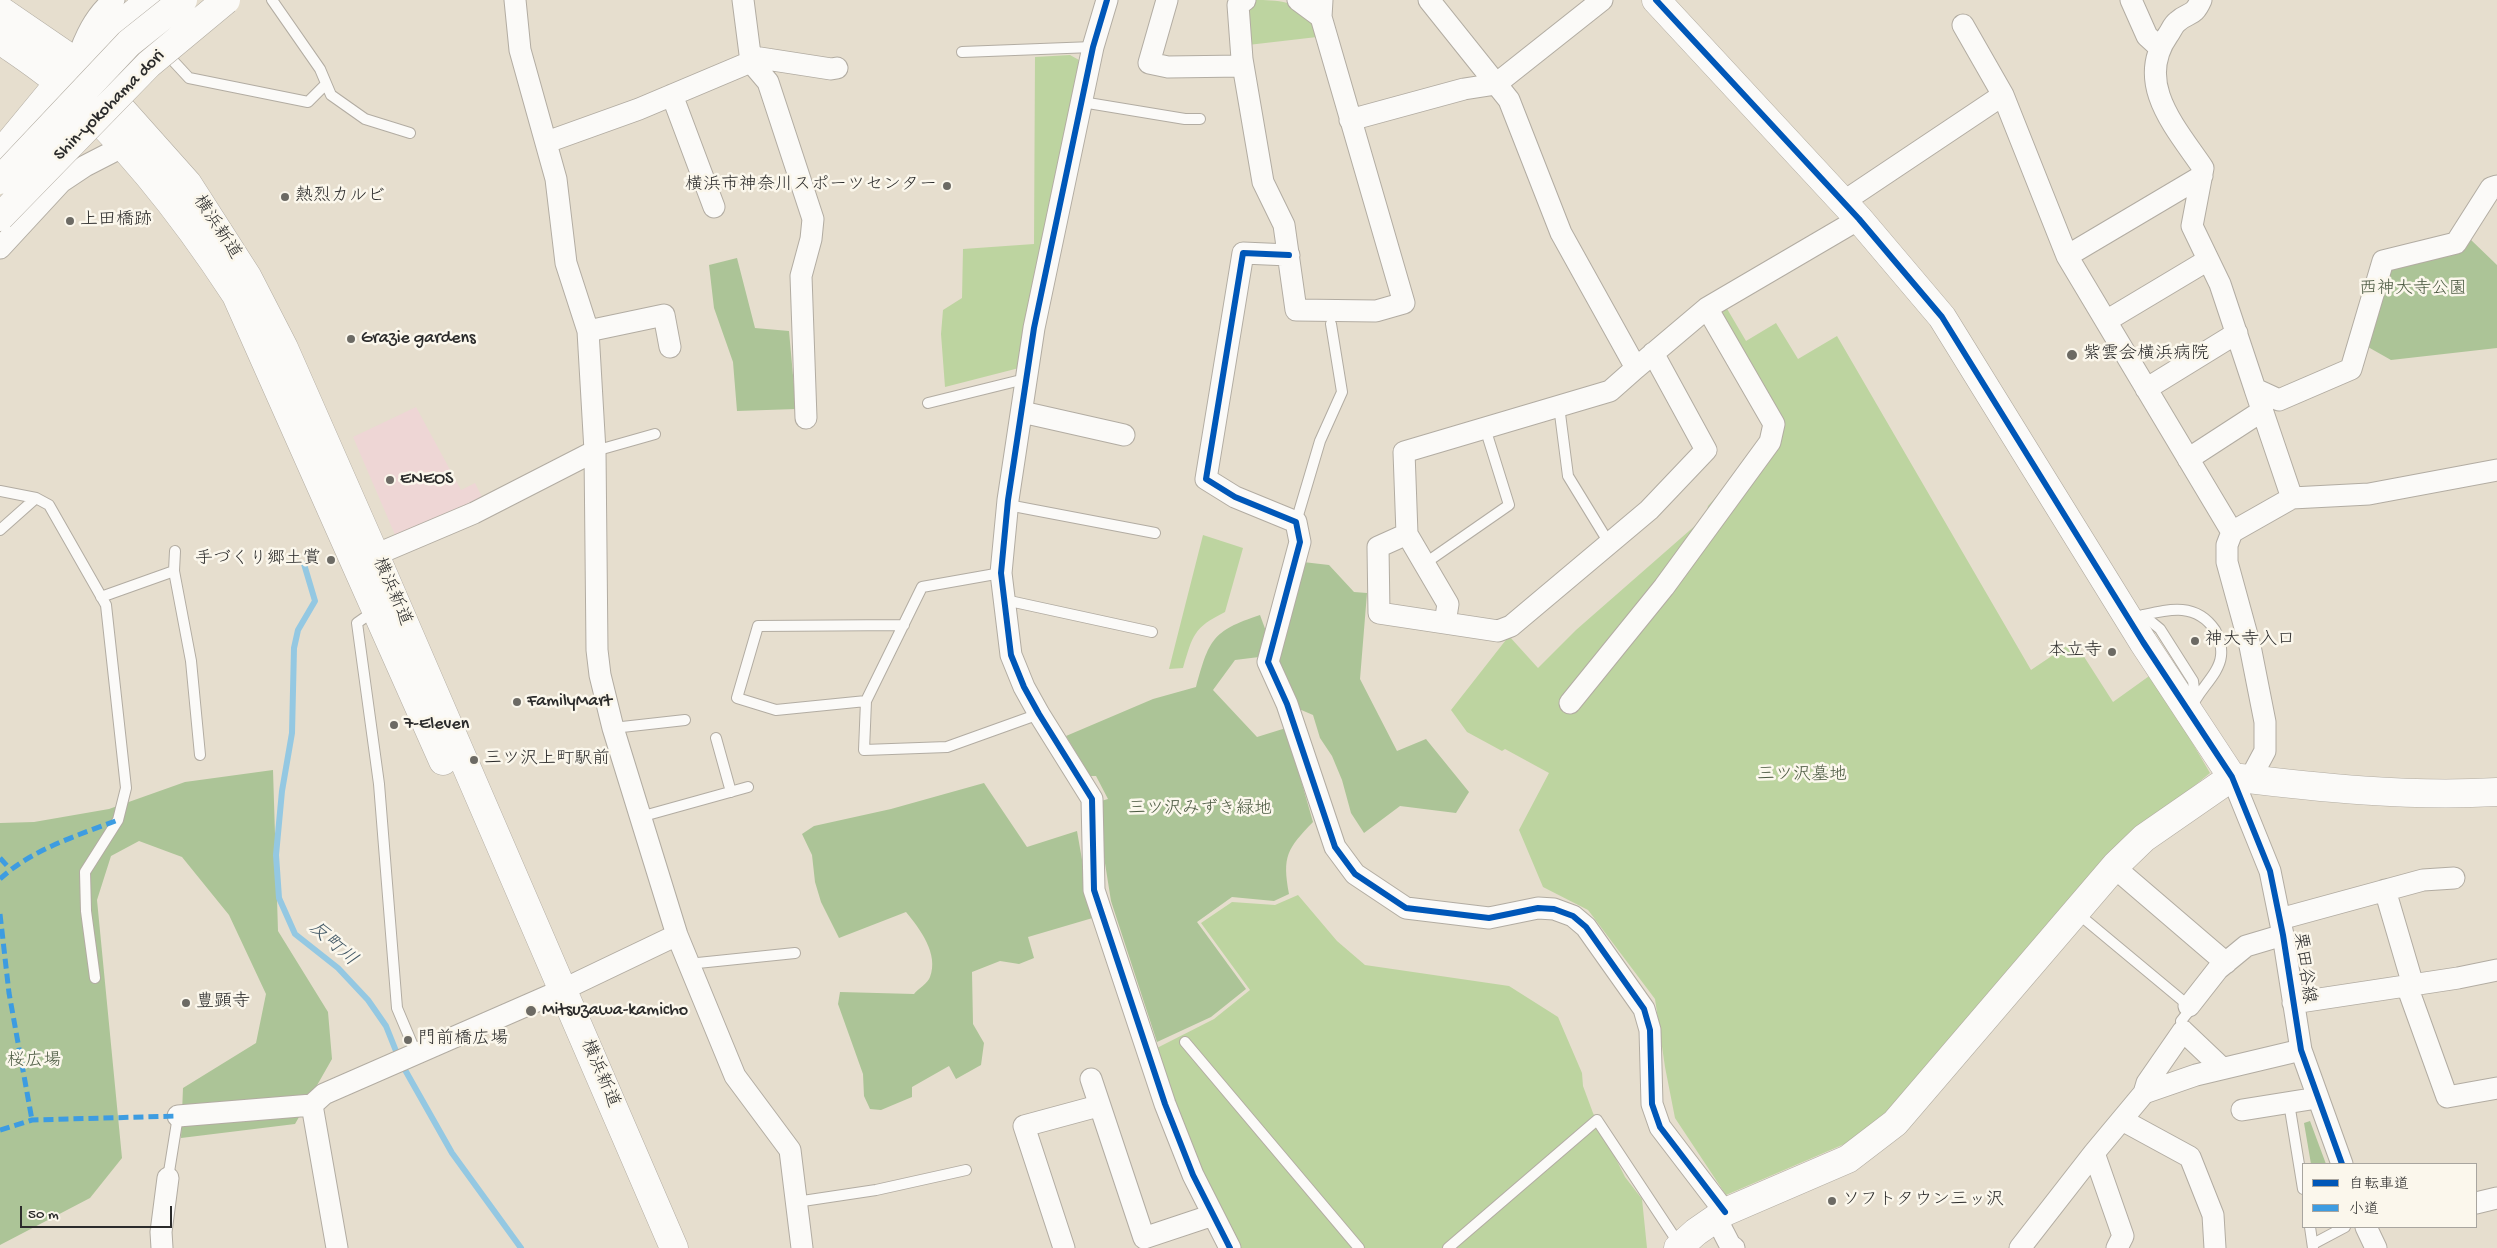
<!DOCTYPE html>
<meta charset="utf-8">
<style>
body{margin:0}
#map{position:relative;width:2497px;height:1248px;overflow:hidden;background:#e6dece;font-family:"Gochi Hand","Klee One",sans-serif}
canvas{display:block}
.legend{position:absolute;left:2302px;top:1163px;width:175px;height:65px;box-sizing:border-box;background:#fbf7ec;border:1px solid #a8a59f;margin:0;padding:6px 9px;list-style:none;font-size:15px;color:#2b2b2b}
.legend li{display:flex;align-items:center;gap:10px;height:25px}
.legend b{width:25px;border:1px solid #a8a59f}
.scale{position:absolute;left:20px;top:1206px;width:152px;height:22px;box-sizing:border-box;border:2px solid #2b2b2b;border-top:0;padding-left:6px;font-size:15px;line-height:18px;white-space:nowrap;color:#2b2b2b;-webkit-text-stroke:4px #fbf7ec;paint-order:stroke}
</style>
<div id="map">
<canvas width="2497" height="1248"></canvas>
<ul class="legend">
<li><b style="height:6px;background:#0057b8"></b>自転車道</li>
<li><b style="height:6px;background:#3d9ce1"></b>小道</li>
</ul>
<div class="scale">50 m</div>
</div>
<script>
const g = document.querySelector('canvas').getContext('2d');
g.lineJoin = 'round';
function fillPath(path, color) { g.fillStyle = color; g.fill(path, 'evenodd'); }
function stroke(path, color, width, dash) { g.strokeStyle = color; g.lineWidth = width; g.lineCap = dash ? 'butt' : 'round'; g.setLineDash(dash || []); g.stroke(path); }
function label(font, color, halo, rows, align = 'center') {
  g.font = font + ' "Gochi Hand","Klee One",sans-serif'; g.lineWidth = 5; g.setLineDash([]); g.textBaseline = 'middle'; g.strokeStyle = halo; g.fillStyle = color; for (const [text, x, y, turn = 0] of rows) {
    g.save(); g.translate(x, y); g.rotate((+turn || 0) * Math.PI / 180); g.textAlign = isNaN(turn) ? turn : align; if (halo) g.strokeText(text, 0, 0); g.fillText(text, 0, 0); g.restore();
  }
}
fillPath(new Path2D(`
 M416 407 461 490 475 483 482 497 396 537 353 437Z`), '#eed6d5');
fillPath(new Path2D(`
 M1255 0C1275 0 1302 1 1313 21 1316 25 1316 32 1317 37L1248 45 1245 11Z
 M1070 55 1079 60 1019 368 945 387 941 334 943 310 962 298 963 249 1034 244 1035 57Z
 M1726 307 1746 341 1776 323 1798 359 1837 336 2031 670 2074 641 2113 702 2152 674 2210 773 2133 836 1881 1122 1856 1139 1726 1195 1675 1118 1665 1067 1655 999 1588 910 1543 887 1519 830 1549 773 1505 749 1502 751 1467 732 1451 710 1509 636 1538 668 1576 630 1705 517 1708 506 1781 424 1717 312Z
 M1203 535 1243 548 1225 612C1193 628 1193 635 1183 668L1169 669Z
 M1298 895 1337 941 1365 965 1509 986 1558 1017 1582 1073 1583 1086 1593 1113 1625 1177 1642 1199 1647 1248H1237L1217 1213 1153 1050 1214 1019 1250 990 1201 923 1232 902 1275 905Z`), '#bdd4a0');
fillPath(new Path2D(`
 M2470 239 2497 265V348L2391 360 2368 347 2389 270Z
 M737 258 755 328 789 331 796 409 737 411 733 362 714 308 709 265Z
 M1303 562 1329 565 1354 592 1367 593 1360 679 1397 751 1426 739 1469 792 1456 813 1400 806 1364 833 1351 813 1342 780 1332 756 1320 738 1313 715 1299 709 1275 659Z
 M1260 615 1267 634 1259 657 1235 660 1213 690 1257 737 1286 728 1313 822C1287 849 1282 856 1289 894L1274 901 1232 897 1197 922 1246 989 1211 1017 1157 1042 1111 901 1104 857 1101 801 1108 799 1096 776H1090L1066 736 1153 699 1196 687C1209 641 1211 631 1260 615Z
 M273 770 278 931 328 1012 332 1059 295 1124 181 1138 183 1088 256 1043 266 994 229 915 182 857 139 841 111 856 97 900 122 1158 90 1198 0 1245V823L34 822 109 809 185 782Z
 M984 783 1027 847 1077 831 1088 894 1096 917 1028 937 1034 958 1019 964 1000 961 972 972 973 1024 984 1043 981 1065 956 1079 949 1066 912 1087V1097L881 1110 870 1109 864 1096 863 1074 838 1004 840 992 914 994C918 989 928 983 930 977 939 954 920 929 906 912L839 938 821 902 815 882 812 855 802 834 814 826 891 809Z
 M2310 1121 2326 1164H2311L2304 1123Z`), '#acc497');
stroke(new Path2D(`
 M304 564 315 601 298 630 294 648 292 733 282 791 276 855 279 898 295 934 338 968 368 1000 386 1026 400 1061 452 1153 521 1248`), '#94c8e2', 6);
const lane = new Path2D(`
 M272 0 320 69 331 95 365 119 410 133
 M164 51 189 78 308 102 326 84
 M962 52 1093 47
 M1082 102 1185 119H1200
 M928 403 1025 379
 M1559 406 1568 476 1609 543
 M595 451 655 434
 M0 491 36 498 49 505 106 605 126 788 118 820 85 872 86 911 95 978
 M1008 505 1155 533
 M1296 522 1320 441 1342 392 1331 324
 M0 530 36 498
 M175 551 174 571 191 661 200 755
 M1424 564 1509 505 1485 428
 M1001 573 922 587 866 701 864 750 947 747 1039 714
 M101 597 174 571
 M1005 600 1152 632
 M374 611 357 623 379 784 397 1008 416 1053
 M2143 615 2160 629 2193 681 2195 697
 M2130 618C2161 612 2193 598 2215 630 2219 637 2222 647 2221 656 2219 675 2197 691 2191 709
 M866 701 776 710 737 698 758 626 904 625
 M613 728 685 720
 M716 738 731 792
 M640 817 748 787
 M2076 912 2189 1006V1011L2181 1021 2183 1031
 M688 964 795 953
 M1185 1042 1359 1248
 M2289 1103 2303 1189
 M168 1178 178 1116
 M796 1202 876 1190 966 1170
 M2310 1227 2313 1248
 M2313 1244 2345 1227
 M1448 1248 1597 1120 1679 1244`);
const street = new Path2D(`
 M515 0 520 50 556 179 566 263 588 331 595 451 597 650 600 675 613 728 677 935 735 1076 790 1150 802 1248
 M743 0 751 62 768 82 813 219 811 239 801 276 806 418
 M1107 0 1093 47 1034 328 1008 500 1001 573 1011 655 1024 687 1039 714 1092 799 1094 890 1165 1104 1193 1175 1230 1248
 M1167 0 1149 63 1168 67 1243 66
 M1245 0 1238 5 1242 59 1263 182 1284 225 1296 310 1376 311 1404 303 1321 17 1322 0
 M1298 0 1321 17
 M1429 0 1509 100 1561 233 1636 368 1707 308 1859 219
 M2131 0 2147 36 2159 47
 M2201 0C2193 18 2189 11 2177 22 2173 25 2171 31 2168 35 2134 83 2176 128 2203 168L2192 226 2220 284 2255 389
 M1963 25 2003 95
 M76 62C85 38 94 16 114 0
 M672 95 714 207
 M1350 120 1464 89 1496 84 1602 0
 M547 142 639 109 760 58 831 69 837 68
 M1843 202 2003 95 2067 256 2232 532
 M0 248 61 182 85 166 122 147
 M1289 255 1243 253 1206 479 1235 497 1296 522 1300 542 1268 662 1287 704 1335 847 1355 874 1406 908 1489 918 1538 908 1554 909 1573 916 1586 927 1644 1009 1650 1030 1652 1104 1660 1127 1725 1212
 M2067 256 2202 176
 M2106 321 2208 260
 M588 331 664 315 670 347
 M2146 389 2237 333
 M1022 412 1124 435
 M2188 459 2262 411
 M2292 498 2369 494 2497 470
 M1407 534 1378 547 1379 613 1498 631 1511 626 1649 510 1706 450 1653 353
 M375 555 474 513 595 451
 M1445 623 1448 604 1407 534 1404 452 1610 391 1636 368
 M1570 703 1664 587 1770 442 1774 424 1707 308
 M2232 777 2270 871 2283 935 2301 1050 2342 1164
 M2250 779 2265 751V722L2250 646 2227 562V545L2232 532 2292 498 2255 389 2279 400 2351 369 2383 261 2456 243 2491 188 2497 186
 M2114 867 2226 963
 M2385 890 2413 985
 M2280 919 2423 880 2454 878
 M2407 986 2447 1097 2497 1088
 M2293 1003 2458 978 2497 970
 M2189 1006 2218 969 2246 946 2283 935
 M1091 1079 1144 1238 1213 1215
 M2144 1093 2147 1083 2183 1031 2222 1068
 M2242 1110 2317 1098
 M178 1116 312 1105
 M2122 1120 2190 1157 2213 1215 2215 1248
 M2094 1153 2123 1236 2117 1248
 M2476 1203 2497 1198
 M1716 1218 1730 1245 1734 1248
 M2366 1227 2376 1248
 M162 1248 161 1232 168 1178
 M337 1248 312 1105 324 1094 562 990 677 935
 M1064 1248 1024 1126 1098 1106
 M2020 1248 2094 1153 2144 1093 2196 1075 2301 1050`);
const secondary = new Path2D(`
 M1656 0 1859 219 1942 317 2143 642 2232 777
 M1678 1248 1696 1232 1725 1212 1848 1159 1895 1123 2116 865 2144 838 2232 777C2320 788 2409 797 2497 792`);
const primary = new Path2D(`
 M0 154 76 62 150 0`);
const highway = new Path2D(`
 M0 10 76 62 106 92 188 184 247 276 284 348 375 555 674 1248
 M0 40C20 54 42 68 61 85 129 144 187 220 236 295L443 761`);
stroke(lane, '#b2aca2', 12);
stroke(street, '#b2aca2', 23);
stroke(secondary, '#b2aca2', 29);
stroke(primary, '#b2aca2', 29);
stroke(highway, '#b2aca2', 29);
stroke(lane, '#fbfaf8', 10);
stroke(street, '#fbfaf8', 21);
stroke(secondary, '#fbfaf8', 28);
stroke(primary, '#fbfaf8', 28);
stroke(highway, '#fbfaf8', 28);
const primaryBridge = new Path2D(`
 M0 180 129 43 183 0
 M0 217 149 64 226 0`);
stroke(primaryBridge, '#b2aca2', 29, []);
stroke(primaryBridge, '#fbfaf8', 28);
stroke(new Path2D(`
 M0 858 10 869
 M0 879C32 849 79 835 118 820
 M0 914 9 993 32 1120
 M0 1130 32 1120 178 1116`), '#3d9ce1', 5, [10, 5]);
stroke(new Path2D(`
 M1107 0 1093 47 1034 328 1008 500 1001 573 1011 655 1024 687 1039 714 1092 799 1094 890 1165 1104 1193 1175 1230 1248
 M1656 0 1859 219 1942 317 2143 642 2232 777 2270 871 2283 935 2301 1050 2342 1164
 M1289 255 1243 253 1206 479 1235 497 1296 522 1300 542 1268 662 1287 704 1335 847 1355 874 1406 908 1489 918 1538 908 1554 909 1573 916 1586 927 1644 1009 1650 1030 1652 1104 1660 1127 1725 1212`), '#0057b8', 6);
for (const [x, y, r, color] of [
 [947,186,5,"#6c6a64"],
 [285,197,5,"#6c6a64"],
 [70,221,5,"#6c6a64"],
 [351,339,5,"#6c6a64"],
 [2072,355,6,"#6c6a64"],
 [390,480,5,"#6c6a64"],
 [331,560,5,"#6c6a64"],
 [2195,641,5,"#6c6a64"],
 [2112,652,5,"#6c6a64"],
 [517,702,5,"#6c6a64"],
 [394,725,5,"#6c6a64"],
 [474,760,5,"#6c6a64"],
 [186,1003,5,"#6c6a64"],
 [531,1011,6,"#6c6a64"],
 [408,1040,5,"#6c6a64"],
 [1832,1201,5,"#6c6a64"]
]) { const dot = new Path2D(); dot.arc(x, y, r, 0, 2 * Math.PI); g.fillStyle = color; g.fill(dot); stroke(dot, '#fbf7ec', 2); }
label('18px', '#2b2b2b', '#fbf7ec', [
 ["Shin-yokohama dori",110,106,-45],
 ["横浜新道",216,228,57],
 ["横浜新道",391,592,67],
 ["栗田谷線",2303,968,82],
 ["横浜新道",599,1074,67]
]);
label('18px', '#2b2b2b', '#fbf7ec', [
 ["横浜市神奈川スポーツセンター",937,186,"right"],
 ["熱烈カルビ",295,197],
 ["上田橋跡",80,221],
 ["Grazie gardens",361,339],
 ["紫雲会横浜病院",2083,355],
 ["ENEOS",400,480],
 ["手づくり郷土賞",321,560,"right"],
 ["神大寺入口",2205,641],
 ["本立寺",2102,652,"right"],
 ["FamilyMart",527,702],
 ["7-Eleven",404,725],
 ["三ツ沢上町駅前",484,760],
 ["豊顕寺",196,1003],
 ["Mitsuzawa-kamicho",542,1011],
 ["門前橋広場",418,1040],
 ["ソフトタウン三ッ沢",1842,1201]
], 'left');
label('18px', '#4d5b43', '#fbf7ec', [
 ["西神大寺公園",2413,290],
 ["三ツ沢墓地",1802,776],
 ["三ツ沢みずき緑地",1200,810],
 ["桜広場",34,1062]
]);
label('italic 19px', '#405765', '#fbf7ec', [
 ["反町川",332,945,41]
]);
</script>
